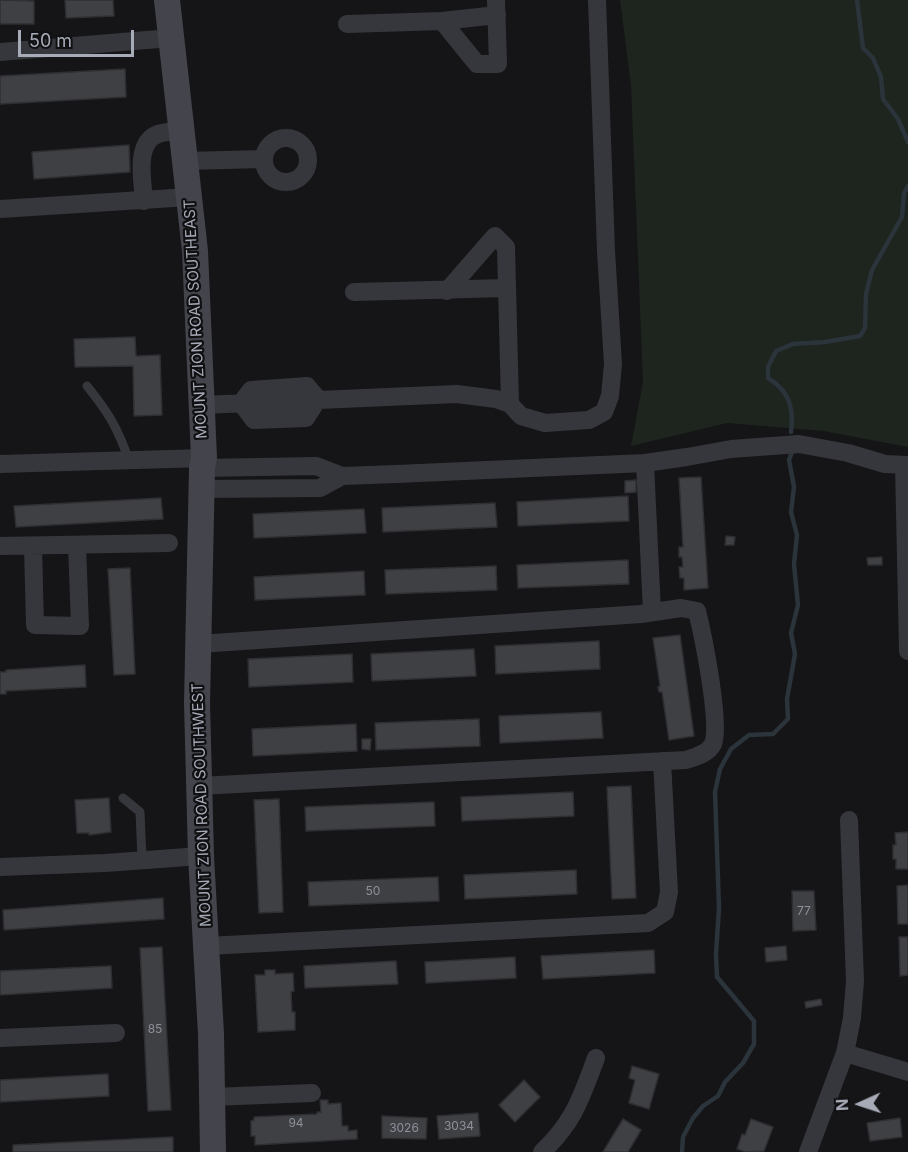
<!DOCTYPE html>
<style>
body{margin:0}
#map{position:relative;width:908px;height:1152px;overflow:hidden;background:#151517;font-family:Inter,sans-serif}
canvas{display:block}
.north{position:absolute;left:830px;top:1074px;width:60px;height:60px;-webkit-text-stroke:4px #101012;paint-order:stroke;rotate:267deg;font-size:16px;font-weight:700;line-height:24px;text-align:center;color:#a7abb7}
.north::after{content:'';display:block;margin:auto;width:21px;height:27px;background:#a7abb7;clip-path:polygon(50% 0,100% 100%,50% 72%,0 100%)}
.scale{position:absolute;left:18px;top:30px;width:116px;height:27px;box-sizing:border-box;border:3px solid #a7abb7;border-top:0;padding-left:8px;font-size:18px;line-height:21px;white-space:nowrap;color:#a7abb7;-webkit-text-stroke:4px #101012;paint-order:stroke}
</style>
<div id="map">
<canvas width="908" height="1152"></canvas>
<div class="north">N</div>
<div class="scale">50 m</div>
</div>
<script>
const g = document.querySelector('canvas').getContext('2d');
g.lineJoin = 'round';
function fillPath(path, color) { g.fillStyle = color; g.fill(path, 'evenodd'); }
function stroke(path, color, width, dash) { g.strokeStyle = color; g.lineWidth = width; g.lineCap = dash ? 'butt' : 'round'; g.setLineDash(dash || []); g.stroke(path); }
function label(font, color, halo, rows, align = 'center') {
  g.font = font + ' Inter,sans-serif'; g.lineWidth = 4.5; g.setLineDash([]); g.textBaseline = 'middle'; g.strokeStyle = halo; g.fillStyle = color; for (const [text, x, y, turn = 0] of rows) {
    g.save(); g.translate(x, y); g.rotate((+turn || 0) * Math.PI / 180); g.textAlign = isNaN(turn) ? turn : align; if (halo) g.strokeText(text, 0, 0); g.fillText(text, 0, 0); g.restore();
  }
}
fillPath(new Path2D(`
 M620 0H908V447L824 431 727 423 631 446 643 382 631 85Z`), '#1d251e');
stroke(new Path2D(`
 M857 0 863 48 873 58 881 77 883 99 898 119 908 142
 M791 432C794 407 789 391 768 378V367L776 351 793 344 825 342 860 336 865 328 866 294 872 270 902 217 904 193 908 186
 M682 1152 683 1137 693 1118 703 1106 718 1096 725 1082 743 1063 754 1044V1021L717 977 716 954 719 908 715 792 720 769 731 749 749 735 773 734 788 719 787 699 795 654 791 633 798 605 794 564 797 535 791 512 794 487 789 460 792 452`), '#2b333b', 4.5);
const building = new Path2D(`
 M0 0 34 1V24H0Z
 M65 0H113L114 16 66 18Z
 M125 69 126 97 0 104V76Z
 M129 145 130 172 34 179 32 152Z
 M135 337 136 356 160 355 162 415 134 416 133 366 75 367 74 339Z
 M701 477 708 588 684 590V578H680L679 567H683L682 557H679V547H683L679 478Z
 M636 480V492L625 493V481Z
 M628 496 629 521 518 526 517 502Z
 M161 498 163 519 16 527 14 506Z
 M495 503 497 527 383 532 382 508Z
 M364 509 366 533 254 538 253 514Z
 M726 536 735 537 734 545H725Z
 M882 557V565H868L867 558Z
 M628 560 629 584 518 588 517 565Z
 M496 566 497 590 386 594 385 570Z
 M130 568 135 674 114 675 108 569Z
 M364 571 365 595 255 600 254 577Z
 M680 635 694 736 669 740 662 692H659L658 687 660 686 653 638Z
 M599 641 600 669 496 674 495 646Z
 M474 649 476 676 372 681 371 654Z
 M352 654 353 682 249 687 248 659Z
 M85 665 86 687 6 691V694H0V672H6V670Z
 M601 712 603 738 500 743 499 716Z
 M479 719 480 746 376 750 375 723Z
 M356 724 357 751 253 756 252 729Z
 M362 739H371L370 750 362 749Z
 M631 786 636 898 612 899 607 787Z
 M573 792 574 816 462 821 461 797Z
 M109 798 111 832 89 835V833H77L75 800Z
 M279 799 283 912 259 913 254 800Z
 M434 802 435 826 306 831 305 807Z
 M908 832V869H896V859H893V845H896L895 833Z
 M576 870 577 894 465 899 464 875Z
 M438 877 439 901 309 906 308 882Z
 M908 885V924H898L897 886Z
 M792 891H814L816 930 793 931Z
 M163 898 164 919 4 930 3 910Z
 M899 937H908V975L900 976Z
 M786 946 787 960 766 962 765 948Z
 M162 947 171 1110 148 1111 140 948Z
 M654 950 655 973 543 979 541 956Z
 M515 957 516 978 426 983 425 962Z
 M396 961 398 984 305 988 304 966Z
 M111 966 112 988 0 995V971Z
 M265 970H275V974L293 973 294 991 291 992 292 1012H295V1030L258 1032 255 975H265Z
 M821 999 822 1005 806 1008 805 1002Z
 M632 1066 659 1074 649 1109 629 1103 635 1080 629 1078Z
 M108 1074 109 1096 0 1102V1080Z
 M524 1080 540 1097 515 1122 499 1105Z
 M320 1100H328V1104L341 1103 342 1126H348V1131L357 1130V1139L255 1145V1136H251V1121L254 1120V1117L317 1114V1112H321Z
 M478 1113 480 1136 439 1139 437 1116Z
 M382 1116 427 1118 426 1139 382 1138Z
 M900 1118 902 1137 870 1141 867 1123Z
 M623 1119 641 1130 628 1152H603Z
 M751 1119 773 1127 764 1151 746 1152 737 1149 742 1134 745 1135Z
 M173 1137V1152H13V1145Z`);
fillPath(building, '#3f4044');
stroke(building, '#2f2f33', 1.5);
stroke(new Path2D(`
 M87 386C108 412 118 428 129 461
 M123 798 140 812 142 859`), '#36373c', 9);
stroke(new Path2D(`
 M442 21 477 64H498L496 0
 M347 24 442 21 497 15
 M0 52 171 38
 M264 160a22 22 0 1 1 44 0a22 22 0 1 1-44 0Z
 M185 161 264 159
 M144 201C143 182 134 143 158 134 165 132 174 131 182 130
 M0 209 189 197
 M447 291 495 236 506 247 510 404
 M354 292 507 288
 M241 403 254 420 306 418 318 399
 M241 403 251 390 307 386 318 399
 M202 405 457 394 496 399 510 404 521 416 545 423 589 420 604 412 610 396 613 364 606 251 597 0
 M645 463 652 612
 M0 464 204 458
 M904 465 908 651
 M202 468 316 466 342 476 397 474 645 463 687 457 731 449 799 444 848 453 885 464 908 465
 M202 489 320 488 342 476
 M0 546 169 543
 M33 546 35 625 80 626 77 545
 M199 644 641 614 681 608 697 611C703 635 721 724 713 744 708 754 695 757 686 760L200 786
 M0 867 105 863 201 856
 M207 946 648 923 665 912 669 892 662 761
 M0 1038 116 1033
 M845 1053 908 1072
 M212 1097 312 1093
 M542 1152C574 1122 581 1098 596 1058
 M808 1152 845 1053 852 1018 855 981 849 820`), '#36373c', 18);
stroke(new Path2D(`
 M167 0 195 251 204 458 202 468 197 703 201 856 211 1034 213 1152`), '#44454c', 26);
label('12px', '#8d909a', null, [
 ["50",373,891],
 ["77",804,911],
 ["85",155,1029],
 ["94",296,1123],
 ["3034",459,1126],
 ["3026",404,1128]
]);
label('15px', '#a7abb7', '#101012', [
 ["MOUNT ZION ROAD SOUTHEAST",196,319,-93],
 ["MOUNT ZION ROAD SOUTHWEST",202,805,-92]
]);
</script>
